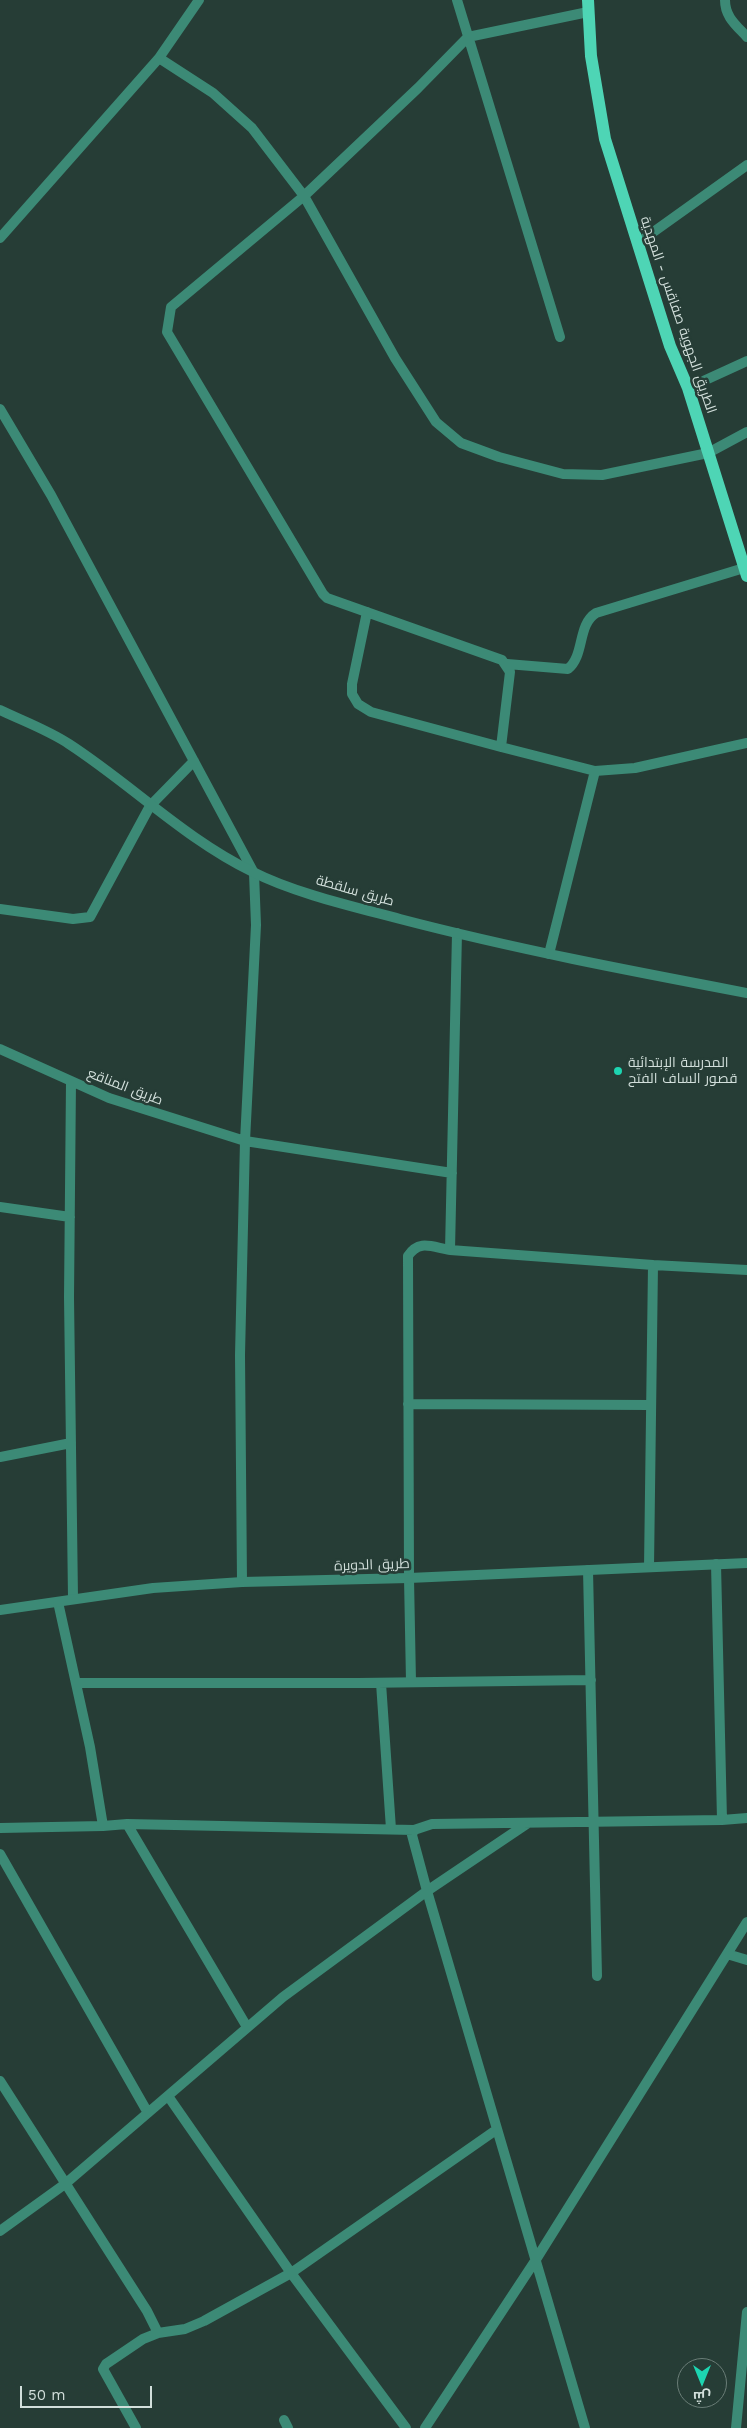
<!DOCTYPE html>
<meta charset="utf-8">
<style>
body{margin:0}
#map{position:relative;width:747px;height:2428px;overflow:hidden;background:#263d36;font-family:"Work Sans",Cairo,sans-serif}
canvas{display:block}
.north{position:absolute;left:677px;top:2358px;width:50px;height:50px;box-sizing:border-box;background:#263d36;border:1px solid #6b7e78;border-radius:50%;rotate:180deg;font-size:14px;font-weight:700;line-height:20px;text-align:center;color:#d2dfdb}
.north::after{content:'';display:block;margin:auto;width:18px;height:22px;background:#1dd5b1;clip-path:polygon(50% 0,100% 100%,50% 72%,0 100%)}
.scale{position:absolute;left:20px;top:2386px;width:132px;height:22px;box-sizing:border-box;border:2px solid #d2dfdb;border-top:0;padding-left:6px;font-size:15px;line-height:18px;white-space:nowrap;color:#d2dfdb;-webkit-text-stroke:4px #263d36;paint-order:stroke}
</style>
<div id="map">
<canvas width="747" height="2428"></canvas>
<div class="north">ش</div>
<div class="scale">50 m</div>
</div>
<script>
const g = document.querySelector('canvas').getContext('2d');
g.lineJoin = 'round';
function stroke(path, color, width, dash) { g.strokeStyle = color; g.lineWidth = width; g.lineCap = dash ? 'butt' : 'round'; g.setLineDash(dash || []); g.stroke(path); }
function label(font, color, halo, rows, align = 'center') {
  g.font = font + ' "Work Sans",Cairo,sans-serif'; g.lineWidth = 5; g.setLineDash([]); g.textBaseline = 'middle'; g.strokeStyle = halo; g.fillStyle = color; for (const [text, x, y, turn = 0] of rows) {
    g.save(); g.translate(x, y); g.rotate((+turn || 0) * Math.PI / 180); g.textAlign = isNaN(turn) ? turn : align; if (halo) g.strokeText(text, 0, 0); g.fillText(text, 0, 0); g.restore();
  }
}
stroke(new Path2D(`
 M457 0 560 337
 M725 0C725 17 736 25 747 37
 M588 12 468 37 418 88 304 196 171 307 167 332 323 594 327 598 502 660 510 672 501 747 595 771 635 768 747 743
 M159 58 199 0
 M0 238 159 58 213 93 252 128 304 196 395 358 436 422 461 443 499 457 563 474 602 475 708 453 747 432
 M638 243 747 165
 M688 388 747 361
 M0 409 51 495 254 873 256 925 245 1141 240 1355 242 1582
 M367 612 352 684V694L358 704 371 712 501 747
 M507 664 568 669C585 655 577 625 596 613L744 568
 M0 909 73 919 90 917 150 806 194 761
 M549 954 595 771
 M0 1049 109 1098 245 1141 452 1173
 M71 1081 69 1297 73 1598
 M0 1207 70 1217
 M450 1250 457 933
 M408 1404 651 1405
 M0 1457 71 1443
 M716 1564 722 1820
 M649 1567 653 1265 747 1270
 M588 1570 597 1976
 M411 1682 409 1578 408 1256C419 1239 432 1247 450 1250L653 1265
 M77 1683H358L591 1680
 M381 1683 391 1829
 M528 1823 427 1891 585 2428
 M127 1824 247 2027
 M103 1826 127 1824 414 1830
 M0 1828 103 1826 90 1747 58 1602
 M0 1854 148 2113
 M727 1954 747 1960
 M0 2081 147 2311 158 2333 143 2339 106 2364 103 2369 136 2428
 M168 2096 291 2273 496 2130
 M0 2231 65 2184 283 1997 427 1891 412 1835 414 1830 432 1824 722 1820 747 1818
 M158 2333 185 2329 204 2321 291 2273 406 2428
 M284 2420 288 2428
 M425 2428 535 2261 747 1922
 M736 2428 747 2312`), '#3c8a76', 10);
stroke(new Path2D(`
 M0 710C23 721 48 730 69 744 132 785 185 839 253 872 294 893 355 907 400 919 515 949 631 971 747 993
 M0 1610 153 1588 242 1582 409 1578 747 1563`), '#3c8a76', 10);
stroke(new Path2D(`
 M588 0 591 56 605 139 670 346 688 388 747 576`), '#4ed5b5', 12);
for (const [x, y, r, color] of [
 [618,1071,5,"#1dd5b1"]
]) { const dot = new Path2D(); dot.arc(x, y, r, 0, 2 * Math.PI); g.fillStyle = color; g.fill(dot); stroke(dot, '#263d36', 2); }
label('14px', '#d2dfdb', '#263d36', [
 ["الطريق الجهوية صفاقس - المهدية",678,315,71],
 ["طريق سلقطة",355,891,16],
 ["طريق المناقع",125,1087,21],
 ["طريق الدويرة",372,1565,-2]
]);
label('14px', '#d2dfdb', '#263d36', [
 ["المدرسة الإبتدائية",628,1063],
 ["قصور الساف الفتح",628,1079]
], 'left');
</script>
